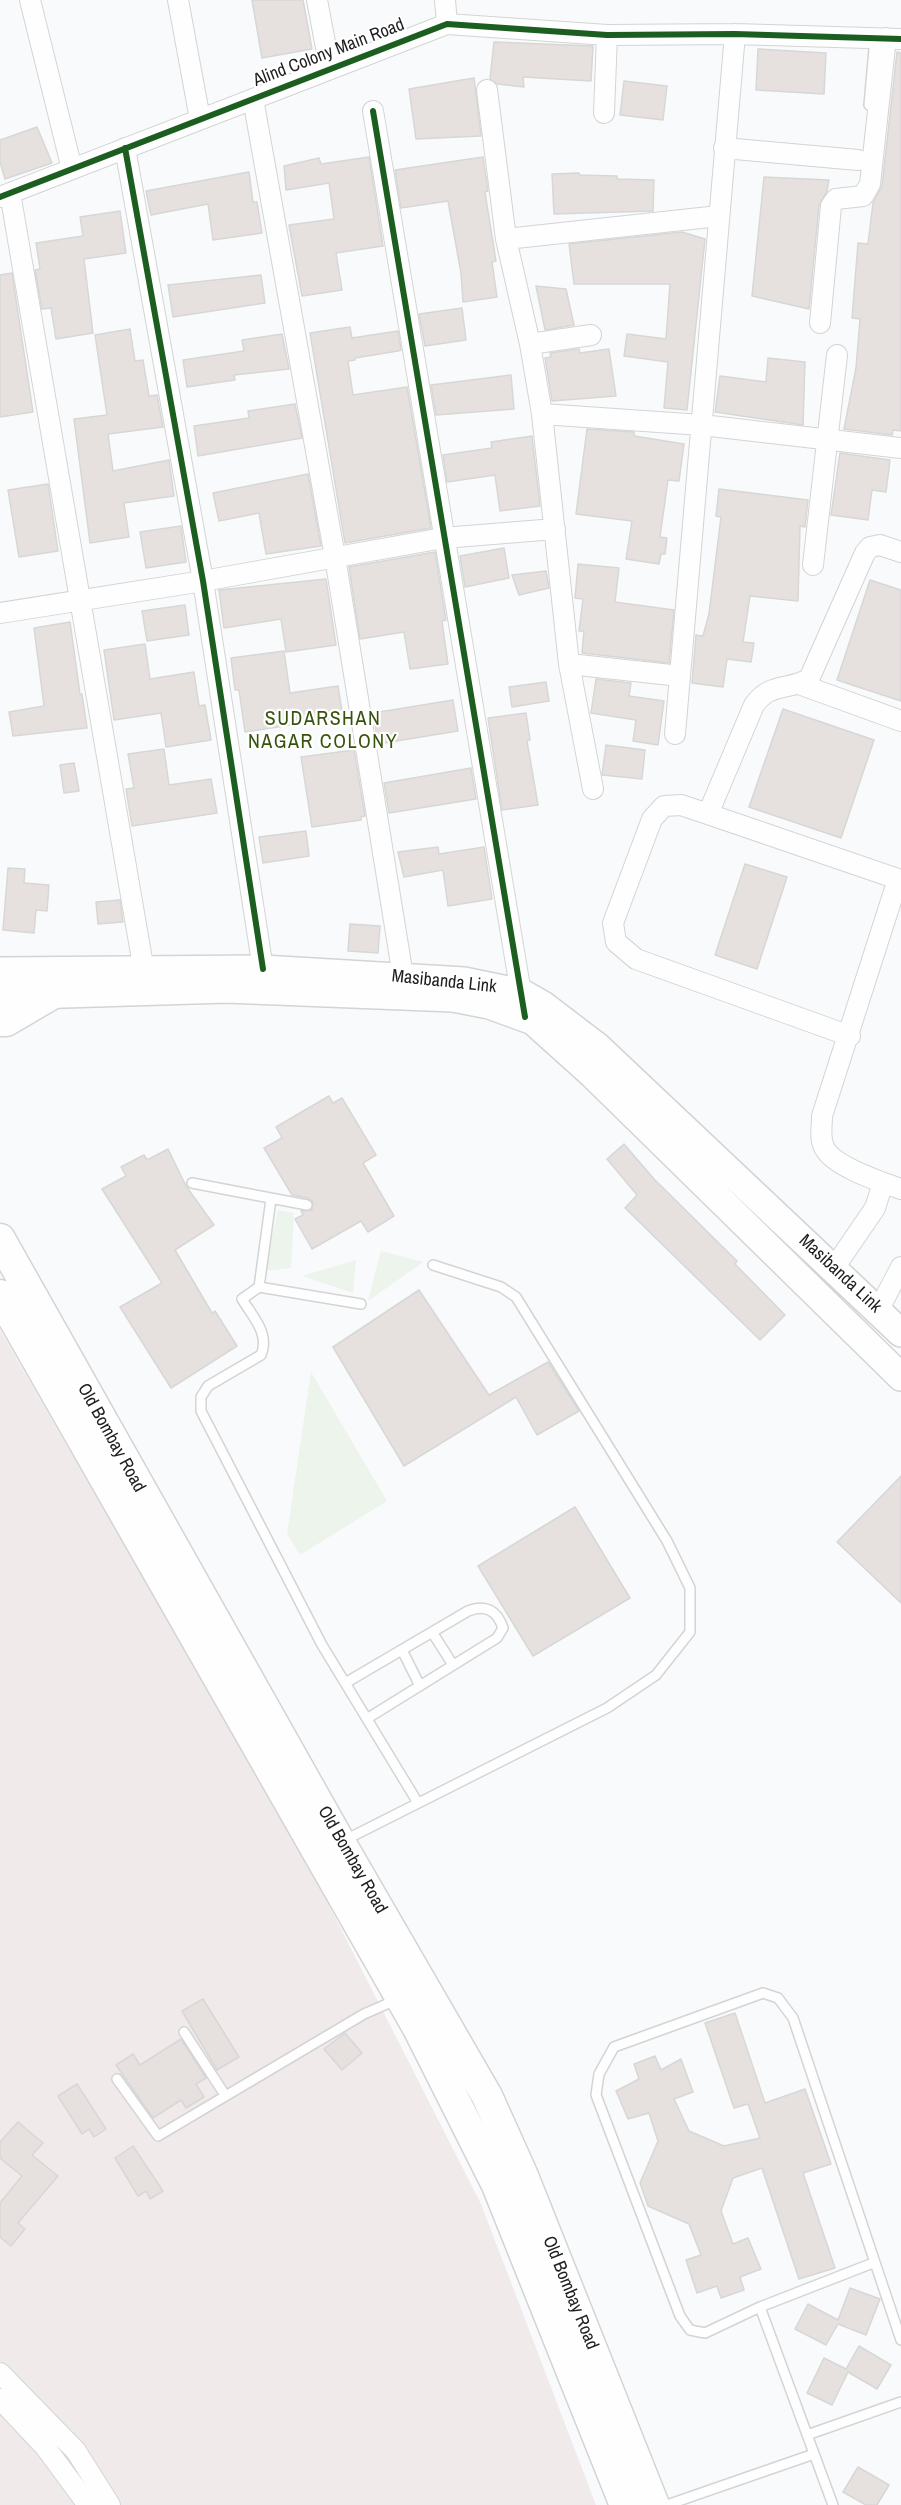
<!DOCTYPE html>
<style>
body{margin:0}
canvas{display:block;background:#f9fafb}
</style>
<canvas width="901" height="2505"></canvas>
<script>
const g = document.querySelector('canvas').getContext('2d');
g.lineJoin = 'round';
function fillPath(path, color) { g.fillStyle = color; g.fill(path, 'evenodd'); }
function stroke(path, color, width, dash) { g.strokeStyle = color; g.lineWidth = width; g.lineCap = dash ? 'butt' : 'round'; g.setLineDash(dash || []); g.stroke(path); }
function label(font, color, halo, rows, align = 'center') {
  g.font = font + ' "Archivo Narrow",sans-serif'; g.lineWidth = 4.5; g.setLineDash([]); g.textBaseline = 'middle'; g.strokeStyle = halo; g.fillStyle = color; for (const [text, x, y, turn = 0] of rows) {
    g.save(); g.translate(x, y); g.rotate((+turn || 0) * Math.PI / 180); g.textAlign = isNaN(turn) ? turn : align; if (halo) g.strokeText(text, 0, 0); g.fillText(text, 0, 0); g.restore();
  }
}
fillPath(new Path2D(`
 M0 1330 308 1864 481 2204 596 2505H0Z`), '#f1eaeb');
fillPath(new Path2D(`
 M278 1210 294 1213 291 1268 264 1271Z
 M381 1251 423 1262 368 1301Z
 M356 1260 353 1293 302 1276Z
 M311 1372 387 1501 300 1555 287 1534Z`), '#ecf4eb');
const building = new Path2D(`
 M252 0H303L312 49 262 58Z
 M494 42 593 46 591 81 523 77 524 87 497 84 490 79Z
 M758 49 826 53 824 94 756 90Z
 M897 52 901 53V431L893 430 892 435 844 429 856 368 860 319 852 318 858 243 868 244 873 203 882 186Z
 M474 78 481 136 416 139 409 89Z
 M624 81 667 86 663 120 620 115Z
 M37 127 52 163 5 179 0 162V140Z
 M369 157 383 246 336 253 342 290 302 296 289 225 334 219 329 183 286 190 284 166 319 158 321 164Z
 M483 157 488 191 485 192 496 261 492 262 497 297 463 302 461 273 448 201 401 208 395 170Z
 M249 172 253 202H257L262 233 213 240 208 204 151 215 146 191Z
 M579 173 580 175 617 176V179L654 180 653 211 554 214 552 174Z
 M764 177 829 180 827 191 819 205 809 309 752 296Z
 M120 211 126 253 84 259 93 333 56 339 51 308 42 309 35 270 40 269 36 243 83 236 80 217Z
 M682 232 705 239 687 410 664 408 668 362 624 356 627 334 666 339 670 284H574L569 244Z
 M12 273 33 412 0 417V275Z
 M261 275 265 303 173 317 168 285Z
 M536 286 566 289 574 325 545 330Z
 M462 308 466 340 425 346 419 314Z
 M350 327 352 338 398 331 401 350 398 351 355 358V360L348 361 353 395 407 387 431 528 345 543 310 333Z
 M130 329 135 361 143 360 149 396 157 395 163 427 108 434 113 471 169 460 174 496 124 503 129 537 90 543 74 419 107 415 95 335Z
 M282 334 289 369 234 375 235 380 187 387 183 360 244 351 242 340Z
 M579 349 580 353 609 349 616 396 552 401 545 358 551 357 550 353Z
 M768 358 805 362 803 425 715 412 720 376 766 382Z
 M511 375 514 409 436 415 431 385Z
 M295 404 302 438 198 456 194 426 249 418 248 411Z
 M587 429 634 432V436L684 444 679 481 668 480 660 537 667 538 665 554H661L659 564 626 559 632 521 576 514Z
 M532 436 540 506 500 511 495 475 447 482 443 455 492 448 491 442Z
 M840 453 890 460 886 492 872 490 868 520 831 515Z
 M308 474 321 546 266 554 259 513 219 521 213 493Z
 M48 484 58 551 19 557 8 490Z
 M719 489 808 500 805 527 800 526 798 601 750 596 743 642 754 643 751 662 727 659 723 687 692 683 696 635 703 636 709 614 721 517 716 516Z
 M181 526 186 562 146 568 140 532Z
 M504 548 509 578 465 587 460 556Z
 M435 552 446 620 442 621 448 664 410 669 404 632 360 639 349 567Z
 M578 564 619 568 615 602 674 610 669 663 582 653 584 631H579L583 599 575 598Z
 M546 571 549 588 519 595 512 575Z
 M326 579 336 645 286 652 281 619 224 628 219 590Z
 M870 580 901 590V701L837 680Z
 M185 605 189 635 147 641 142 611Z
 M70 622 80 694H82L87 728 13 736 9 712 44 706 34 628Z
 M145 644 150 679 194 672 199 706 205 705 211 740 166 747 161 713 114 720 104 650Z
 M284 651 290 693 338 686 343 717 245 732 239 690H235L231 658Z
 M596 679 631 683 629 696 664 701 658 745 633 741 636 720 591 713Z
 M546 682 549 701 512 707 509 687Z
 M453 700 458 731 378 744 373 713Z
 M783 709 874 740 841 838 749 807Z
 M526 713 530 740 527 741 538 805 502 810 488 718Z
 M606 745 645 750 642 779 602 775Z
 M164 749 169 785 211 779 217 813 132 826 126 789 134 788 128 754Z
 M354 750 365 816 361 817V820L312 827 301 757Z
 M74 763 79 791 64 793 60 765Z
 M471 768 476 799 389 813 384 783Z
 M306 831 309 856 263 863 259 837Z
 M438 847 439 854 484 847 492 899 448 906 443 870 404 877 398 852Z
 M745 864 787 877 757 969 715 955Z
 M8 868 25 869 24 883 49 885 47 911 36 910 34 933 3 930Z
 M120 900 123 922 98 924 96 902Z
 M350 924 380 926 378 953 348 951Z
 M329 1096 333 1103 342 1098 376 1155 363 1163 394 1216 368 1232 361 1221 312 1249 295 1219 303 1215 301 1211 312 1210 313 1202 308 1198 292 1195 264 1148 282 1138 276 1127Z
 M624 1144 654 1179 737 1261 735 1264 785 1315 760 1340 625 1208 637 1195 607 1159Z
 M168 1149 186 1186 214 1225 175 1250 212 1313 215 1311 237 1346 171 1388 120 1307 162 1283 102 1189 126 1176 121 1167 144 1155 147 1160Z
 M419 1290 489 1395 548 1362 579 1411 537 1435 516 1397 404 1466 333 1347Z
 M901 1476V1603L837 1542Z
 M575 1507 630 1598 533 1656 478 1566Z
 M203 1999 239 2057 217 2070 182 2011Z
 M735 2013 765 2103 805 2089 831 2164 803 2173 835 2268 799 2279 762 2168 733 2178 721 2211 733 2244 748 2238 761 2269 740 2277 744 2290 721 2298 717 2286 697 2293 686 2260 701 2255 689 2224 648 2206 640 2183 658 2141 649 2113 628 2119 616 2091 639 2079 634 2064 655 2056 661 2070 681 2059 693 2092 674 2099 689 2131 724 2146 760 2138 748 2104 734 2108 705 2023Z
 M345 2033 362 2053 342 2070 324 2049Z
 M181 2039 206 2078 196 2084 204 2097 186 2108 181 2100 153 2118 116 2065 133 2054 140 2065Z
 M77 2084 106 2129 94 2137 89 2129 82 2134 58 2096Z
 M18 2122 43 2143 32 2155 58 2176 18 2223 25 2229 11 2246 0 2237V2203L22 2176 0 2158V2142Z
 M133 2146 163 2191 150 2199 146 2191 138 2196 115 2158Z
 M850 2288 880 2299 866 2335 838 2324 826 2345 795 2329 808 2304 838 2320Z
 M859 2346 891 2365 877 2389 848 2372 832 2405 807 2393 824 2358 846 2369Z
 M858 2467 889 2485 877 2505H866L843 2492Z`);
fillPath(building, '#e6e1de');
stroke(building, '#d7d7d7', 1.5);
const lane = new Path2D(`
 M869 105 875 38
 M192 1183 307 1205
 M271 1199 259 1287 242 1299C253 1317 270 1334 261 1355L208 1386 201 1397V1411L322 1645 418 1803
 M259 1287 361 1304
 M432 1632 453 1665
 M402 1650 420 1686
 M347 1682 468 1611C485 1604 497 1610 503 1628L497 1638 368 1718
 M343 1841 607 1708 656 1675 690 1632V1588L667 1541 516 1297 501 1287 433 1265
 M184 2032 225 2095
 M117 2079 158 2136 364 2014 396 2000
 M873 2263 760 2307 705 2333 690 2330 680 2316 596 2095 599 2074 614 2047 763 1993 778 1998 793 2018 901 2340
 M760 2307 833 2505
 M807 2435 901 2402
 M667 2505 814 2454`);
const street = new Path2D(`
 M30 0 72 169
 M178 0 200 119
 M317 0 330 69
 M445 0 447 24
 M487 90 506 239 530 344 542 414 569 664 593 789
 M253 99 335 557 403 976
 M373 111 523 1005
 M604 113 607 35
 M125 148 203 581 263 969
 M724 148 858 160
 M10 193 144 971
 M0 197 447 24 607 35 735 34 901 39
 M506 239 719 216
 M820 323 831 206 836 199 863 196 870 184 886 38
 M530 344 591 335
 M542 414 702 425 901 448
 M813 565 837 355
 M0 613 203 581 443 538 555 529
 M569 664 680 676
 M799 684 901 721
 M675 734 735 34
 M708 814 898 879
 M901 880 898 879 891 901 822 1116C822 1127 819 1139 825 1149 835 1167 881 1182 901 1189
 M850 1036 636 959 616 942 613 923 652 819 664 806 681 805 708 814 754 705C771 682 786 691 809 679L865 553 870 547 880 545 901 552
 M834 1268 875 1208 883 1183
 M879 1309 901 1267
 M0 2373 76 2451 110 2505
 M0 2399 46 2448 88 2505`);
const secondary = new Path2D(`
 M0 971 263 969 464 981 522 993 543 1005 598 1047 901 1333
 M0 996 226 989 453 998 489 1005 533 1021 593 1075 901 1377`);
const primary = new Path2D(`
 M0 1021H6L52 994
 M0 1239 340 1842 487 2096 523 2176 654 2505
 M0 1295 418 2028 497 2185 625 2505`);
stroke(lane, '#d3d4d5', 12);
stroke(street, '#d3d4d5', 22);
stroke(secondary, '#d3d4d5', 30);
stroke(primary, '#d3d4d5', 33);
stroke(lane, '#fefefe', 9);
stroke(street, '#fefefe', 20);
stroke(secondary, '#fefefe', 27);
stroke(primary, '#fefefe', 30);
stroke(new Path2D(`
 M373 111 525 1017
 M125 148 203 581 263 969
 M0 197 447 24 607 35 735 34 901 39`), '#1b5e20', 6);
label('18px', '#1e1e1f', '#fff', [
 ["Alind Colony Main Road",329,53,-21],
 ["Masibanda Link",444,982,6],
 ["Masibanda Link",840,1274,43],
 ["Old Bombay Road",111,1438,61],
 ["Old Bombay Road",352,1860,60],
 ["Old Bombay Road",570,2293,68]
]);
g.letterSpacing = '1.5px';
label('20px', '#37530d', '#fff', [
 ["SUDARSHAN",323,720],
 ["NAGAR COLONY",323,743]
]);
g.letterSpacing = '0px';
</script>
